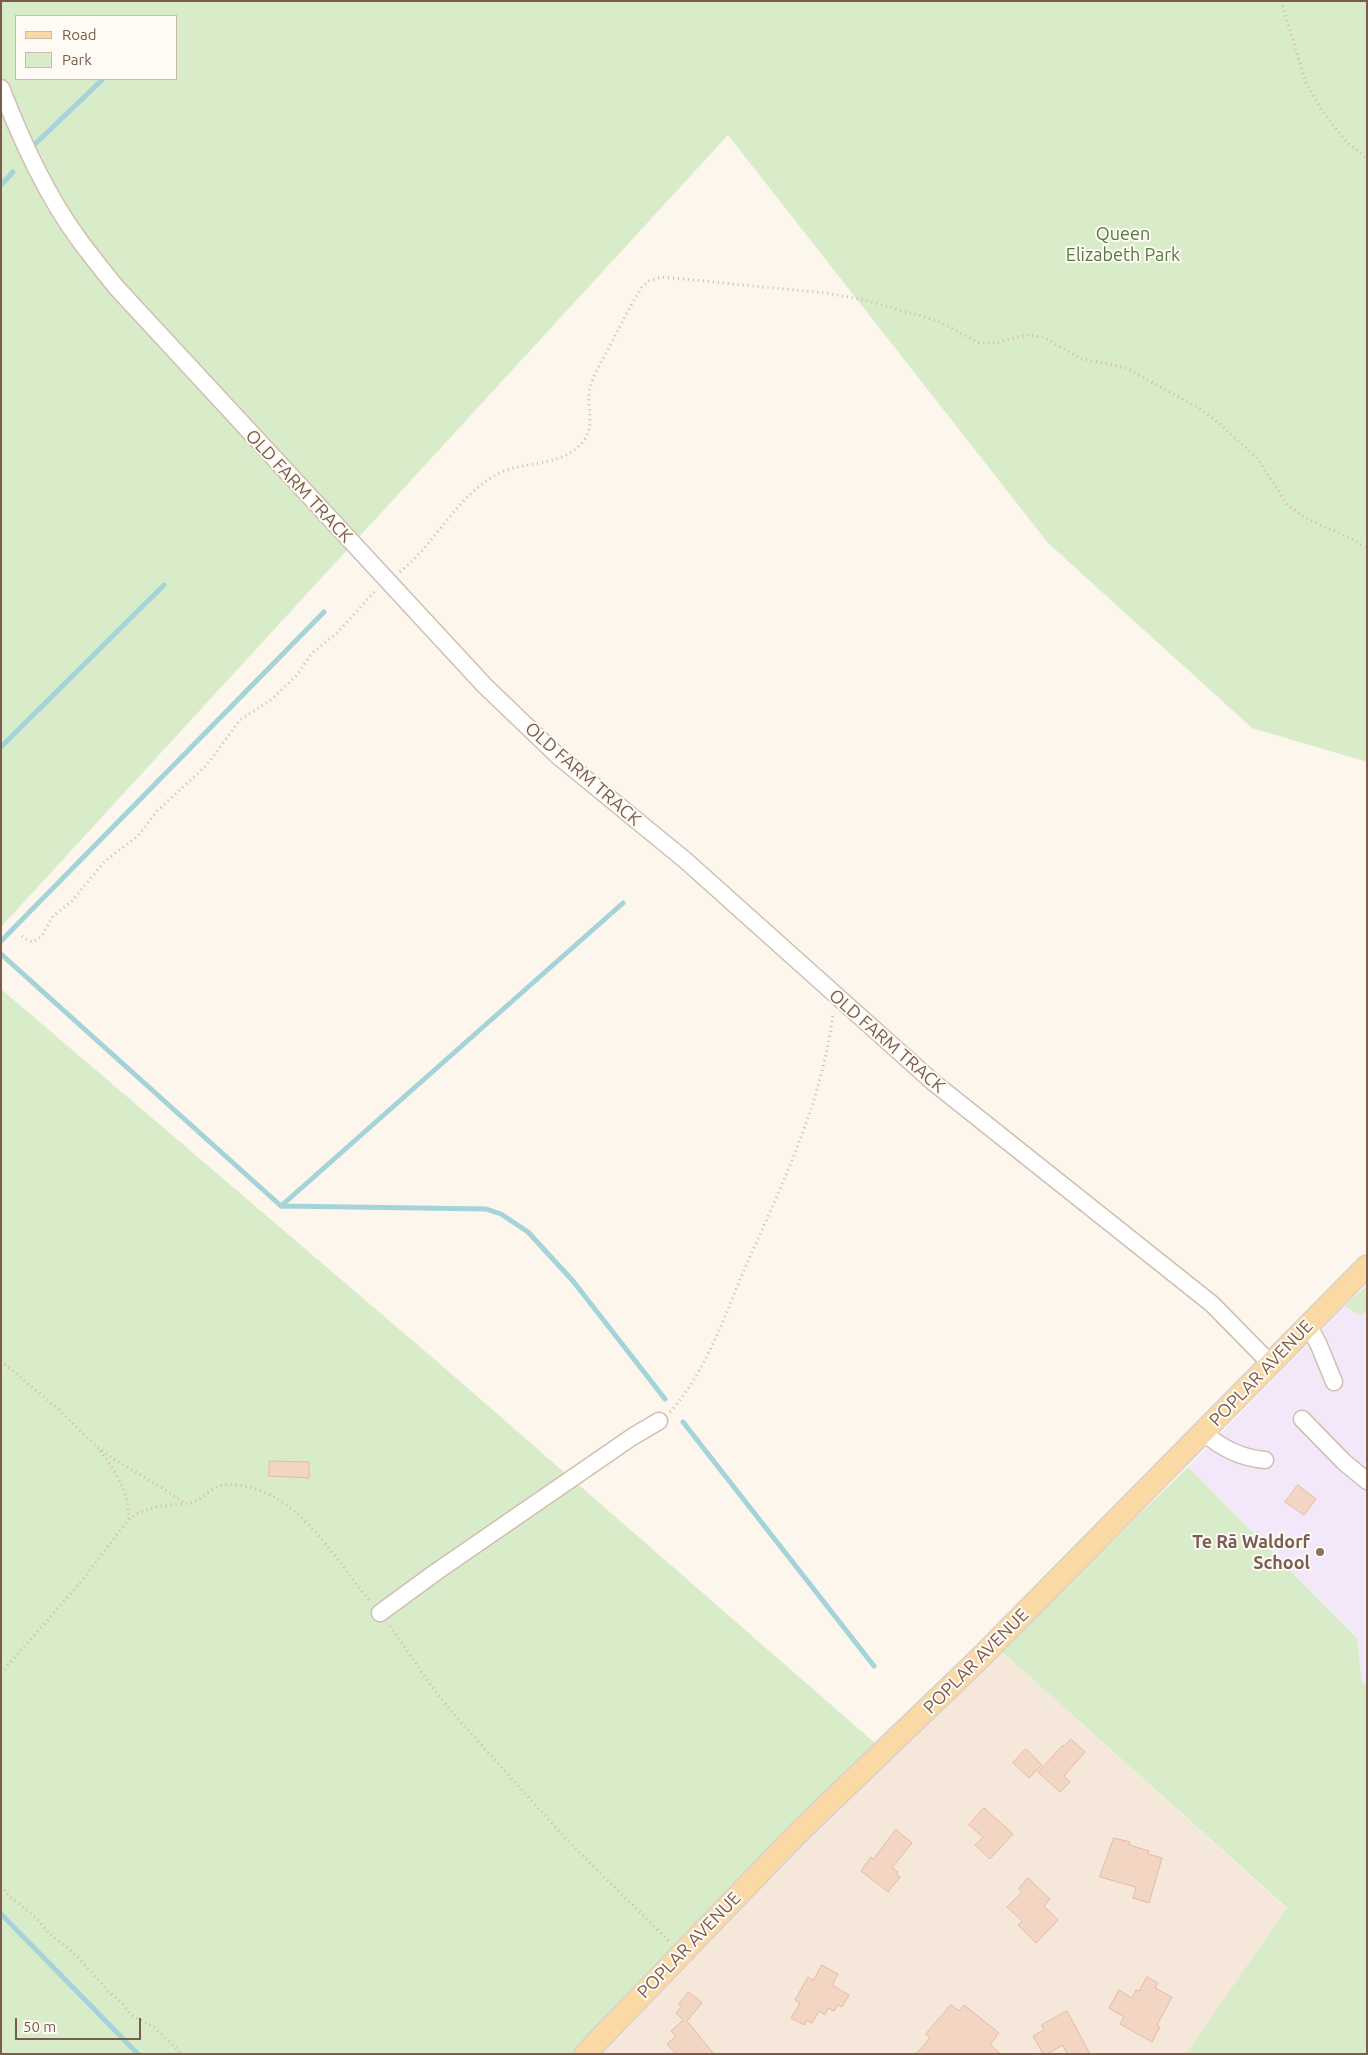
<!DOCTYPE html>
<meta charset="utf-8">
<style>
body{margin:0}
#map{position:relative;width:1368px;height:2055px;overflow:hidden;background:#fdf6ec;font-family:Ubuntu,sans-serif}
canvas{display:block}
.frame{position:absolute;inset:0;border:2px solid #7a5c4d;pointer-events:none}
.legend{position:absolute;left:15px;top:15px;width:162px;height:65px;box-sizing:border-box;background:#fffaf3;border:1px solid #cabbb1;margin:0;padding:6px 9px;list-style:none;font-size:15px;color:#7a5c4d}
.legend li{display:flex;align-items:center;gap:10px;height:25px}
.legend b{width:25px;border:1px solid #cabbb1}
.scale{position:absolute;left:15px;top:2018px;width:126px;height:22px;box-sizing:border-box;border:2px solid #7a5c4d;border-top:0;padding-left:6px;font-size:15px;line-height:18px;white-space:nowrap;color:#7a5c4d;-webkit-text-stroke:4px #fffaf3;paint-order:stroke}
</style>
<div id="map">
<canvas width="1368" height="2055"></canvas>
<div class="frame"></div>
<ul class="legend">
<li><b style="height:6px;background:#fbd9a5"></b>Road</li>
<li><b style="height:14px;background:#d8ecc9"></b>Park</li>
</ul>
<div class="scale">50 m</div>
</div>
<script>
const g = document.querySelector('canvas').getContext('2d');
g.lineJoin = 'round';
function fillPath(path, color) { g.fillStyle = color; g.fill(path, 'evenodd'); }
function stroke(path, color, width, dash) { g.strokeStyle = color; g.lineWidth = width; g.lineCap = dash ? 'butt' : 'round'; g.setLineDash(dash || []); g.stroke(path); }
function label(font, color, halo, rows, align = 'center') {
  g.font = font + ' Ubuntu,sans-serif'; g.lineWidth = 4; g.setLineDash([]); g.textBaseline = 'middle'; g.strokeStyle = halo; g.fillStyle = color; for (const [text, x, y, turn = 0] of rows) {
    g.save(); g.translate(x, y); g.rotate((+turn || 0) * Math.PI / 180); g.textAlign = isNaN(turn) ? turn : align; if (halo) g.strokeText(text, 0, 0); g.fillText(text, 0, 0); g.restore();
  }
}
fillPath(new Path2D(`
 M1000 1650 1287 1909 1186 2054H601L599 2052 891 1757Z`), '#f5e8da');
fillPath(new Path2D(`
 M1345 1306 1360 1316 1367 1311V1686L1362 1682 1357 1637 1188 1467Z`), '#f3e8fa');
fillPath(new Path2D(`
 M1 1H1367V762L1252 728 1048 543 728 135 1 927ZM16 16H176V79H16Z
 M1 989 440 1364 891 1757 597 2054H1Z
 M1367 1285V1311L1360 1316 1345 1306Z
 M1188 1467 1357 1638 1362 1682 1367 1686V2054H1186L1287 1908 1000 1650Z`), '#d8ecc9');
stroke(new Path2D(`
 M35 144 102 80
 M1 185 13 172
 M1 747 164 585
 M1 941 324 612
 M1 954 281 1206 486 1209 501 1214 528 1232 573 1281 665 1399
 M281 1206 623 903
 M683 1422 874 1666
 M1 1914 138 2054`), '#a5d3da', 5);
const building = new Path2D(`
 M270 1461 309 1462V1478L269 1476Z
 M1298 1485 1316 1499 1304 1515 1285 1502Z
 M1071 1739 1085 1752 1064 1776 1070 1782 1060 1792 1038 1772 1063 1745 1064 1746Z
 M1026 1749 1042 1765 1029 1778 1013 1763Z
 M984 1808 1013 1834 990 1859 975 1845 983 1837 969 1825Z
 M896 1830 912 1843 892 1868 898 1872 896 1874 900 1877 888 1892 861 1871 871 1857 873 1859Z
 M1114 1838 1130 1842 1129 1845 1149 1851 1148 1854 1162 1858 1149 1903 1133 1898 1136 1887 1100 1877Z
 M1028 1878 1050 1899 1044 1906 1058 1920 1036 1943 1018 1925 1022 1921 1007 1907 1022 1892 1019 1889Z
 M822 1965 838 1974 832 1985 849 1995 842 2007 838 2005 834 2011 828 2008 825 2015 819 2011 812 2023 807 2020 804 2025 791 2018 800 2003 795 2000 808 1977 813 1980Z
 M1147 1977 1158 1983 1155 1988 1172 1997 1157 2025 1160 2027 1152 2042 1120 2024 1124 2017 1109 2008 1119 1990 1132 1998 1136 1990 1139 1991Z
 M689 1992 702 2003 687 2021 714 2054H676L667 2044 676 2036 671 2031 683 2020 676 2013 682 2006 679 2004Z
 M951 2005 959 2011 964 2005 999 2033 990 2045 1001 2054H916L930 2038 926 2034Z
 M1067 2011 1090 2054H1067L1063 2045 1047 2054H1043L1033 2036 1044 2030 1042 2025Z`);
fillPath(building, '#f3d5c3');
stroke(building, '#e6bba3', 1);
const minor = new Path2D(`
 M1 88C22 141 46 195 80 241 92 257 104 272 116 287L485 686 558 756 685 860 933 1082 1212 1304 1270 1363
 M1308 1325 1318 1343 1334 1382
 M1302 1419 1344 1462 1367 1481
 M1203 1432C1221 1448 1241 1458 1265 1460
 M380 1613 436 1572 632 1437 659 1421`);
const major = new Path2D(`
 M585 2054 799 1832 980 1658 1367 1266`);
stroke(minor, '#d1beb0', 19);
stroke(major, '#dad1cd', 24);
stroke(new Path2D(`
 M1281 1 1306 83 1321 109 1337 130 1346 141 1367 159
 M400 572C435 544 456 497 496 475 524 459 564 469 585 439 595 425 586 405 590 388 595 370 605 356 613 340 622 322 631 304 642 287L649 281 662 277 825 293 865 300 938 321 979 343H995L1025 335 1043 337 1082 359 1124 367 1199 408 1214 419 1257 458 1287 504 1294 510 1306 518 1350 538 1367 548
 M22 936 27 940 33 942 42 936 53 916 72 901 105 861 138 836 157 811 206 766 240 720 272 699 298 674 312 653 337 633 375 591
 M1 1361 57 1408 97 1447 115 1460 164 1489 183 1502
 M670 1412C707 1370 723 1319 745 1268 781 1187 822 1103 833 1014
 M100 1451C115 1470 131 1494 128 1519
 M390 1626 437 1694 460 1721 567 1840 670 1942
 M1 1673 80 1583 128 1520C151 1503 164 1507 190 1503 203 1501 209 1487 223 1485 292 1480 332 1556 370 1601
 M1 1886 10 1897 36 1918 48 1932 77 1956 108 1991 123 2004 131 2015 154 2027 182 2054`), '#d9b8a5', 3, [1, 4]);
stroke(minor, '#fff', 16);
stroke(major, '#fbd9a5', 21);
for (const [x, y, r, color] of [
 [1320,1552,5,"#8d6e63"]
]) { const dot = new Path2D(); dot.arc(x, y, r, 0, 2 * Math.PI); g.fillStyle = color; g.fill(dot); stroke(dot, '#fffaf3', 2); }
label('18px', '#537a41', '#fffaf3', [
 ["Queen",1123,234],
 ["Elizabeth Park",1123,255]
]);
label('18px', '#7a5c4d', '#fffaf3', [
 ["OLD FARM TRACK",299,486,47],
 ["OLD FARM TRACK",583,774,41],
 ["OLD FARM TRACK",887,1041,41],
 ["POPLAR AVENUE",1261,1373,-46],
 ["POPLAR AVENUE",976,1661,-45],
 ["POPLAR AVENUE",689,1945,-46]
]);
label('bold 18px', '#785e54', '#fffaf3', [
 ["Te Rā Waldorf",1310,1542],
 ["School",1310,1563]
], 'right');
</script>
